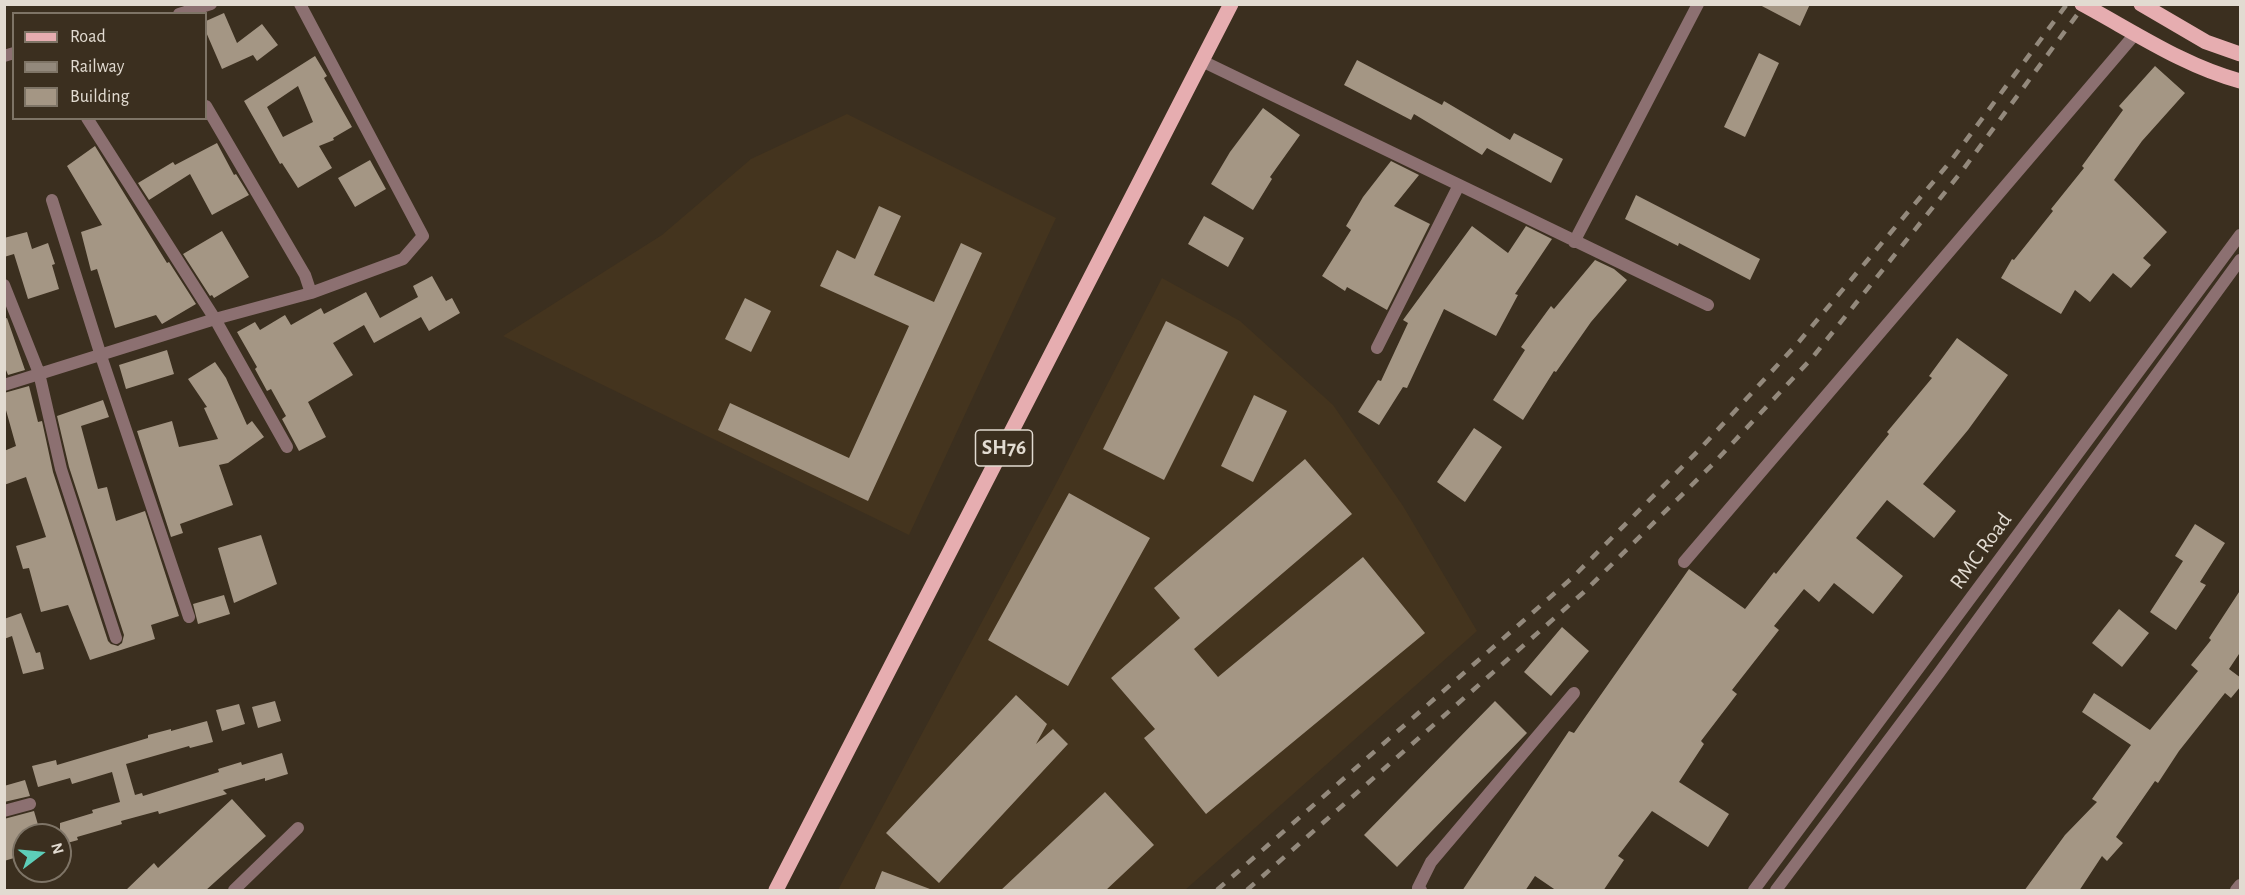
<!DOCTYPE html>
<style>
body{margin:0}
#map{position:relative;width:2245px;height:895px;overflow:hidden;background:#3b2f1f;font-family:"Alegreya Sans",sans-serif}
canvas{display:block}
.frame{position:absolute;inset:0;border:6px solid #e2dbd1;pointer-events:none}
.legend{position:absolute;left:12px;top:12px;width:195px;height:108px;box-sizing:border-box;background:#3b2f1f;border:2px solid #7e7466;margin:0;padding:8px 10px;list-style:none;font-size:18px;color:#e2dbd1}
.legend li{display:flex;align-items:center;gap:12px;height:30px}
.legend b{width:30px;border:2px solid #7e7466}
.north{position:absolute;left:12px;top:823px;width:60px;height:60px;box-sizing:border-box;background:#3b2f1f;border:2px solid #7e7466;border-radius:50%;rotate:74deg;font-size:16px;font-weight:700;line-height:24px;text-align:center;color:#e2dbd1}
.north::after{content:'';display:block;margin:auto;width:21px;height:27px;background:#5dceb9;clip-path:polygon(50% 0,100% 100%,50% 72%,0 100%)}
</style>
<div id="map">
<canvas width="2245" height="895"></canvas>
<div class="frame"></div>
<ul class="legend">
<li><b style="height:8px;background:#e6adb0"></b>Road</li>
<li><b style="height:8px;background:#93897c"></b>Railway</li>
<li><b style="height:16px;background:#a49684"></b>Building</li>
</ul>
<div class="north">N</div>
</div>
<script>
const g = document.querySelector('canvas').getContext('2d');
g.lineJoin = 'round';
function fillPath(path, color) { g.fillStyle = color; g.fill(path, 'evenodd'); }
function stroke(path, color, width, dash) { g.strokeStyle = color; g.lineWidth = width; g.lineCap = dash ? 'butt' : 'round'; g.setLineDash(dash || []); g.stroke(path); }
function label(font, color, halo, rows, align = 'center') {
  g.font = font + ' "Alegreya Sans",sans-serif'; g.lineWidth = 6; g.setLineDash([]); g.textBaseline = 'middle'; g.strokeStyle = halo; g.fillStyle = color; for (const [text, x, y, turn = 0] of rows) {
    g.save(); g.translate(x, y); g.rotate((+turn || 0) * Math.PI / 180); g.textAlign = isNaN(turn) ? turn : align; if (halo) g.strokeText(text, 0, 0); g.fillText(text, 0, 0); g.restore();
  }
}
fillPath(new Path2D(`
 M847 114 1056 218 909 535 503 336 662 235 751 159Z
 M1162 278 1240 321 1333 405 1403 506 1477 631 1185 890H838L1057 482Z`), '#44341e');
fillPath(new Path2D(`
 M1758 4H1810L1800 26Z
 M224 13 237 43 262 24 278 45 257 61 253 55 222 69 206 32V21Z
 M1759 53 1779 63 1745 137 1724 127Z
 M315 56 327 76 324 78 352 127 333 138 334 140 319 146 332 168 298 188 282 163 280 164 244 101ZM298 86 313 122 283 137 267 107Z
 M1357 60 1442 105 1444 101 1510 140 1514 133 1563 159 1551 183 1487 148 1482 155 1414 114 1411 120 1344 85Z
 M2155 66 2185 93 2142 141 2114 180 2167 232 2143 258 2151 265 2131 288 2113 273 2090 302 2075 290 2061 314 2001 278 2012 259 2014 260 2053 211 2051 209 2084 168 2082 166 2123 110 2119 106Z
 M1263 108 1300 135 1270 177 1272 179 1253 210 1211 184 1230 152Z
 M217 143 234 175 236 174 249 195 212 215 190 174 149 200 138 183 173 162 175 165Z
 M95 146 167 263 169 262 196 304 162 324 156 315 115 328 97 269 91 271 81 232 102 225 67 166Z
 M370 160 386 189 355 207 338 178Z
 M1391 161 1419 175 1394 206 1430 224 1387 310 1347 287 1345 291 1322 276 1351 230 1346 226 1363 197Z
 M1636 195 1760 259 1750 280 1679 243 1678 246 1625 219Z
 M879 206 901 216 874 275 934 302 961 243 982 253 868 501 718 430 730 403 849 458 909 326 820 286 837 250 855 259Z
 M1204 216 1244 238 1228 267 1188 244Z
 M1472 226 1508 253 1526 226 1552 239 1515 294 1518 295 1496 336 1444 309 1407 388 1403 387 1379 425 1358 412 1378 380 1381 381 1408 323 1403 320Z
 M222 231 249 277 214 298 212 295 210 296 183 254Z
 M27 232 32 249 48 243 55 264 52 265 59 289 28 299 14 254 4 257V238Z
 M1595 260 1614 269 1627 280 1591 322 1556 372 1554 371 1523 420 1493 400 1525 350 1521 347 1551 306 1554 309Z
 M432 276 446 301 452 298 460 313 429 331 421 317 374 343 364 325 333 343 353 375 308 402 326 437 299 451 282 419 286 416 271 389 267 391 255 369 257 367 237 332 255 322 260 330 285 315 291 325 321 308 324 314 366 292 380 318 418 297 413 286Z
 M745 298 771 311 751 352 725 339Z
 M7 318 25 370 8 375 4 365V319Z
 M1166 321 1228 352 1164 480 1103 449Z
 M1957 338 2008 375 1968 430 1923 484 1956 511 1934 538 1887 500 1856 538 1903 576 1873 614 1834 583 1819 602 1804 589 1774 626 1779 630 1732 690 1737 694 1701 741 1704 744 1679 782 1729 814 1708 847 1652 811 1618 856 1624 860 1603 891H1557L1535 876 1525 891H1462L1569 731 1574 733 1689 569 1745 609 1774 572 1776 574 1889 434 1887 432 1932 378 1929 376Z
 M167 350 174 374 126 389 119 365Z
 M215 362 226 378 247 425 252 421 264 437 228 463 219 465 233 505 180 524 183 533 171 537 137 431 172 421 179 447 218 439 204 408 207 407 188 379Z
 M29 386 38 422 42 421 53 472 108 641 111 644 118 646 122 643 124 635 69 467 57 416 103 400 109 417 81 426 98 489 107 487 116 521 145 511 179 616 151 625 155 639 90 660 68 605 41 612 29 568 23 569 16 546 46 537 26 477 4 485V451L16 446 4 403V393Z
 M1254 395 1287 411 1253 482 1221 466Z
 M1474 428 1502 447 1465 502 1437 482Z
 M1305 459 1352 514 1194 649 1218 677 1363 557 1425 633 1206 814 1144 738 1155 729 1111 678 1180 618 1154 588Z
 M1069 493 1150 538 1068 686 988 640Z
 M2195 524 2225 543 2200 582 2206 585 2176 630 2150 612 2183 561 2175 556Z
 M261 535 277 584 234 603 218 548Z
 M2241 589V651L2229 669 2241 678V686L2231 698 2225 693 2179 751 2158 783 2155 781 2116 837 2123 843 2107 861 2102 856 2079 891H2024L2065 835 2097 802 2092 799 2131 745 2082 712 2094 693 2150 730 2198 671 2191 665 2211 640 2209 638Z
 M224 595 230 614 198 624 193 604Z
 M2119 609 2149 633 2122 667 2092 643Z
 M21 613 36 653 40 652 44 669 23 674 12 636 4 639V619Z
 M1562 627 1589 651 1551 696 1524 672Z
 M1016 695 1047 724 1036 744 1053 729 1068 744 939 883 886 833Z
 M275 701 281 721 258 728 252 707Z
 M1495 701 1527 733 1397 867 1364 835Z
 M239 704 245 724 222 731 216 710Z
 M207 721 213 742 190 748 189 746 126 764 135 795 142 793 143 796 219 772 218 769 241 762 242 765 282 753 288 774 265 781V778L223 790 227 794 159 814 158 811 121 821 122 824 77 837 78 840 60 845V823L93 813 92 810 120 802 112 772 72 784 70 778 38 787 32 766 56 760 57 765 148 738V735L171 729V731Z
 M25 780 30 796 4 802V786Z
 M1105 792 1154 845 1105 891H1000Z
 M232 799 266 836 205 891H125L154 863 158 868Z
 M34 811 41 835H24V855L4 861V819Z
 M882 871 930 889V891H874Z`), '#a49684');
stroke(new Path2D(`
 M179 14 211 4
 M4 56 14 53
 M1202 61 1708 305
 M206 106 305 275 311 293
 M87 118 215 319 287 447
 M52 200 101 356 189 617
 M1574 242 1698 4
 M4 285 39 373 61 469 116 638
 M1377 348 1459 185
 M4 385 215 319 311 293 403 259 423 236 300 4
 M1684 562 2136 33
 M4 811 30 804
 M234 890 298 828
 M1421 890 1418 888 1431 862 1574 693
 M2236 890 2240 885`), '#8c7071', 12);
stroke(new Path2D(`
 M1754 890 2240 235
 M1776 890 1939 673 2240 260`), '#8c7071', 12);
stroke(new Path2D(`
 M2141 4 2206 42 2240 54
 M776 890 1231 4`), '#e6adb0', 15);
stroke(new Path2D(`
 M1217 890 1572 578 1699 450 1797 344 1950 162 2067 4
 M1247 890 1584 592 1712 465 1812 358 1962 171 2085 4`), '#93897c', 4.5, [10, 10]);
stroke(new Path2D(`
 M2082 4C2134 32 2184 66 2240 81`), '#e6adb0', 15);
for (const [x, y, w] of [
 [1004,448,57]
]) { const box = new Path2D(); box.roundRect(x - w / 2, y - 18, w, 36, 4.5); g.fillStyle = '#3b2f1f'; g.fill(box); stroke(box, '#e2dbd1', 1.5); }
label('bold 21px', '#e2dbd1', null, [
 ["SH76",1004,448]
]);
label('22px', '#e2dbd1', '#3b2f1f', [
 ["RMC Road",1981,551,-54]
]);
</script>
